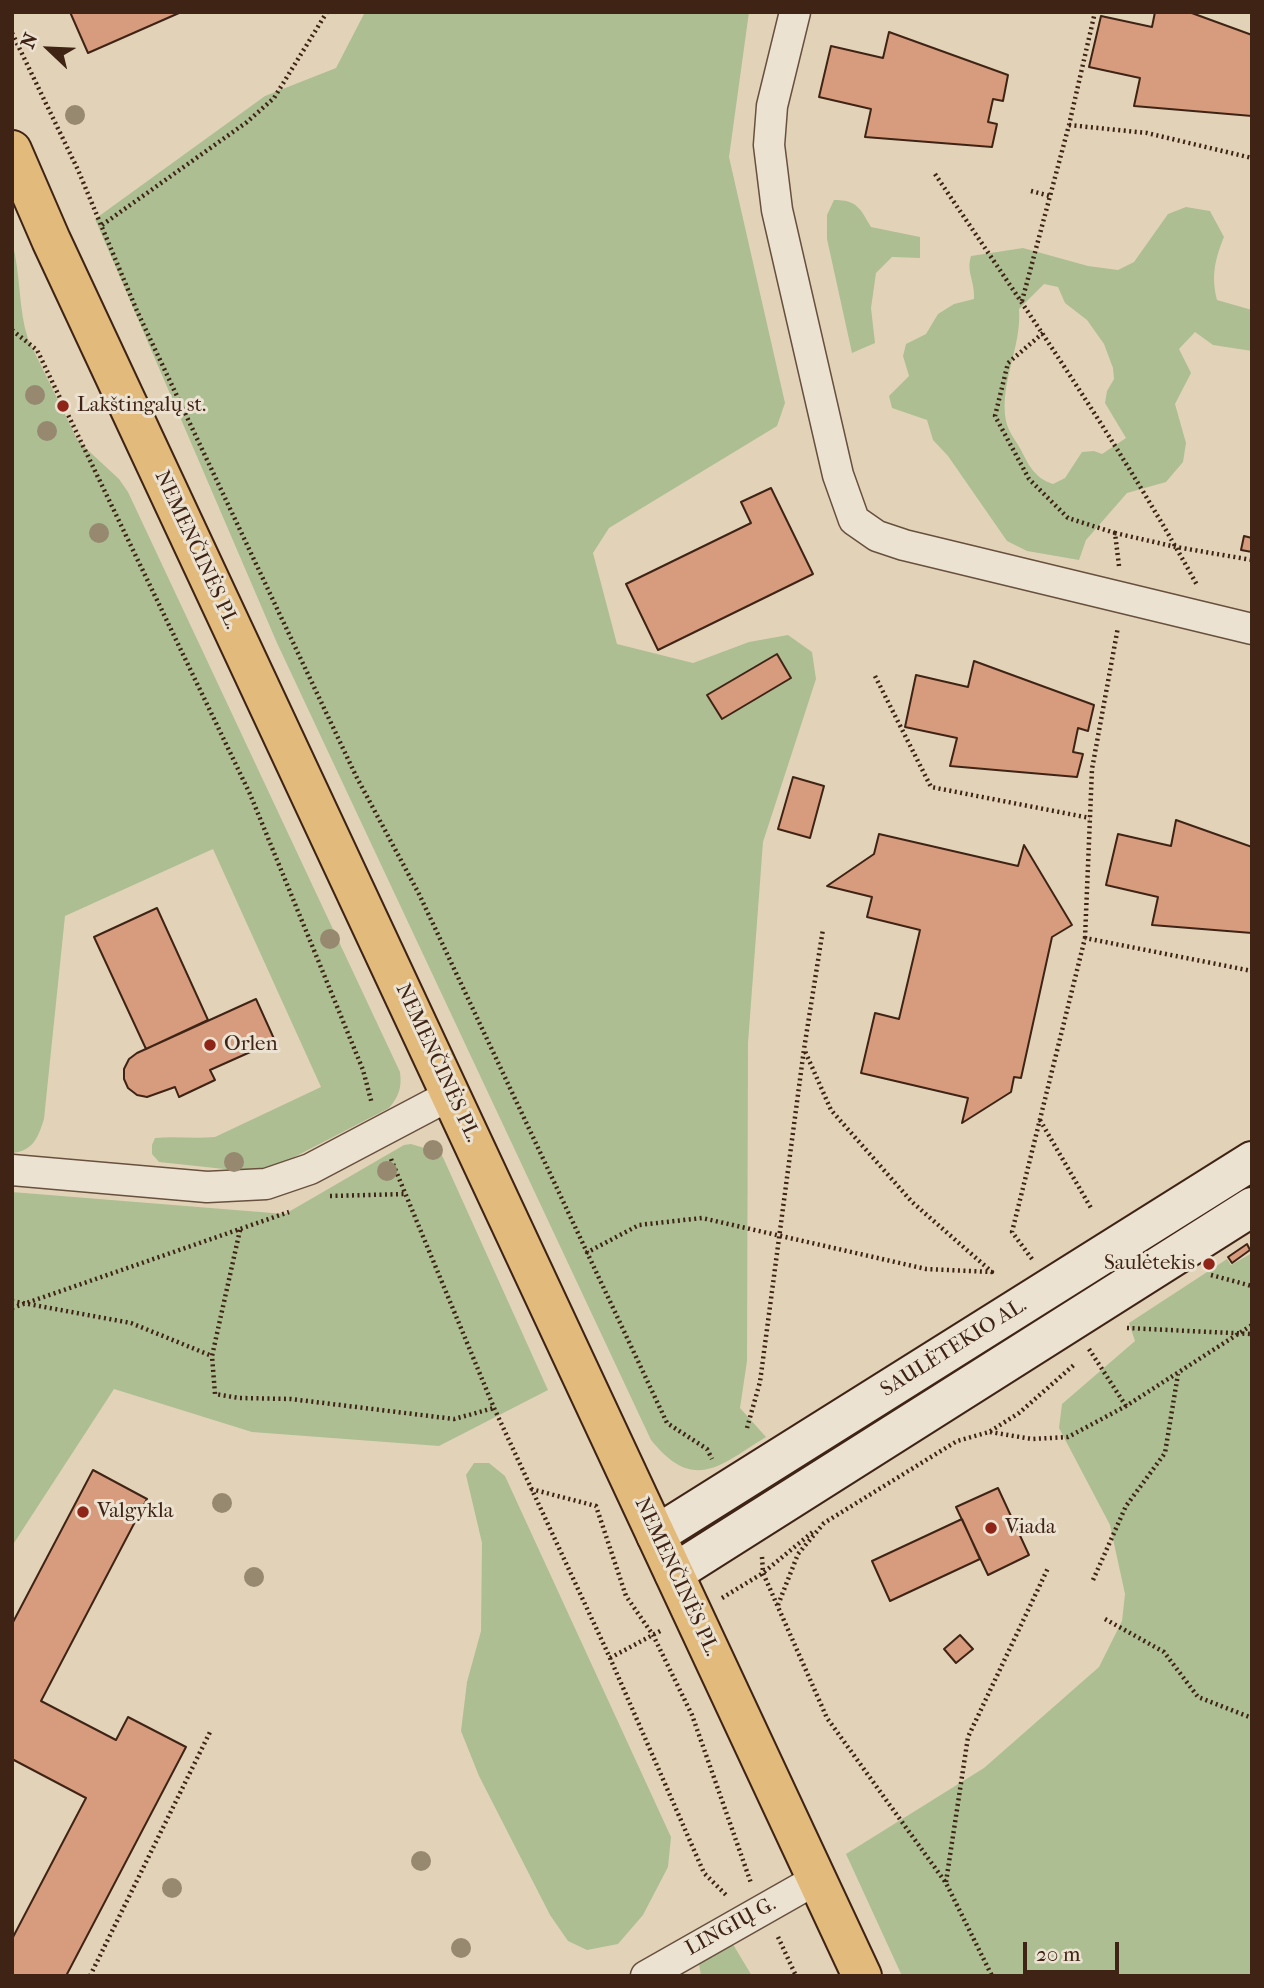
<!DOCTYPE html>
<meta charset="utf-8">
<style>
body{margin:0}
#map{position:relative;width:1264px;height:1988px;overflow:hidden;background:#e2d3b8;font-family:"IM FELL French Canon",serif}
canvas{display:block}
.frame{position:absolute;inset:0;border:14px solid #3f2416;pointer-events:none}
.north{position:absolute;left:14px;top:14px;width:70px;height:70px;-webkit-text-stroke:5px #ece2d1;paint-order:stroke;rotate:293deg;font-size:19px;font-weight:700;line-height:28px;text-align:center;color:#3f2416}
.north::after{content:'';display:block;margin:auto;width:24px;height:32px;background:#3f2416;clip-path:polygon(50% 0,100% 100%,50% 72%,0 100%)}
.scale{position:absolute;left:1023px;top:1942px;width:96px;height:32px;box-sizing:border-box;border:4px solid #3f2416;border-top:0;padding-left:9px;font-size:21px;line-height:24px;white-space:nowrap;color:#3f2416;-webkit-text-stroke:5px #ece2d1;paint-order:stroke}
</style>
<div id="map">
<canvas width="1264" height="1988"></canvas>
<div class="frame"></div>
<div class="north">N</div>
<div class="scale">20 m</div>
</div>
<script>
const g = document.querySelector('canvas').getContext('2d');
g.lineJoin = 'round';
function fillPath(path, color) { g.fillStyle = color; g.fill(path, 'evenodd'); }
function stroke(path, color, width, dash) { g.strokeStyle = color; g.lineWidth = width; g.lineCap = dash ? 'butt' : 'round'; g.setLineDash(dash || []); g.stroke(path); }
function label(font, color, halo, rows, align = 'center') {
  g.font = font + ' "IM FELL French Canon",serif'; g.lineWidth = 6; g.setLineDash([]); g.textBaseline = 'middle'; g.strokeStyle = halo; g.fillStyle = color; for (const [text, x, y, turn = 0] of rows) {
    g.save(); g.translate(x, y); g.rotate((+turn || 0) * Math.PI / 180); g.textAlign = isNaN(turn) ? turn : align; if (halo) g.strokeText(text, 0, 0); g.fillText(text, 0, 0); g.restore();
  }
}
fillPath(new Path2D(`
 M365 12H749L729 157 785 403 777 426 609 528 593 553 617 644 693 663 749 642 788 635 812 652 816 679 763 842 748 1043 747 1361 740 1408 766 1437C719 1466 694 1493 651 1440L277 643 95 219 265 96 336 68Z
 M834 200C857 200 860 208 871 227L920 237V258L892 257 876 273 871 308 875 343 852 353 827 239V215Z
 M1186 207 1210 211 1224 237C1215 259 1211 276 1217 300L1252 310V351L1213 345 1195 332 1179 349 1191 373 1175 404 1186 443 1183 462 1166 482 1127 493 1086 540 1079 560 1027 551 1007 541 948 456 933 440 927 420 892 408 889 396 909 376 903 356 906 344 926 334 938 314 954 304 974 299C975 280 966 273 971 256L1023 248 1088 266 1118 270 1134 262 1168 214ZM1044 284 1058 287 1065 303 1087 320 1104 344 1113 368 1114 379 1107 391 1105 403 1126 438 1102 454 1094 451 1082 452 1065 478 1053 484C1035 478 1029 466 1021 450 1016 441 1008 431 1006 421 999 383 1022 347 1019 309Z
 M12 242C21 274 18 308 28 339L78 441 119 479 128 492 400 1072C402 1088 399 1096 389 1108L277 1166 252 1172 159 1162 152 1154V1145L155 1138C175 1136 195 1139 215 1137L321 1087 213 849 65 916 44 1119C38 1138 33 1151 12 1153Z
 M411 1144 441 1153 548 1390 439 1446 252 1432 114 1389 12 1546V1192L285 1214 404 1145Z
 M1252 1253V1976H902L846 1854 984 1768 1099 1667 1122 1621 1125 1594 1110 1525 1059 1428 1062 1404 1135 1341 1129 1323 1227 1259 1231 1265Z
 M474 1463H489L505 1476 671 1837 668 1867 643 1915 618 1944 587 1950 568 1941 550 1915 479 1776 461 1731 467 1682 481 1631 482 1543 466 1475Z
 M731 1941 752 1976H701L698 1958Z`), '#adbe93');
const building = new Path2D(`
 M70 12H179V13L88 53Z
 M1155 12H1189L1252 35V116L1134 106 1140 78 1089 67 1101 16 1152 27Z
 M889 32 1008 75 1003 101 993 99 988 122 997 124 992 147 865 137 871 109 819 97 831 46 883 58Z
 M771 488 813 574 658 650 626 584 751 523 741 502Z
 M1244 536 1252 538V552L1241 550Z
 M777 654 791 678 722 719 707 695Z
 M974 661 1094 705 1088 731 1078 728 1073 752 1083 754 1077 777 950 766 957 738 905 727 916 675 968 687Z
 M793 777 824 786 810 838 778 829Z
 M1176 820 1252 847V933L1152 925 1158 897 1106 885 1118 834 1171 846Z
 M879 834 1018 866 1024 845 1072 925 1052 937 1021 1078 1014 1077 1011 1092 962 1123 968 1098 861 1073 875 1013 899 1019 920 930 867 917 872 897 827 886 874 854Z
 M157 908 208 1020 146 1049 94 937Z
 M256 999 275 1041 210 1070 215 1080 179 1097 175 1087 147 1097 137 1095 128 1088 124 1079V1069L129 1059 137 1053Z
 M1247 1244 1250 1250 1232 1263 1228 1257Z
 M93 1470 147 1499 41 1701 116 1740 128 1717 186 1747 66 1976H12V1939L86 1798 12 1759V1624Z
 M998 1488 1029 1555 988 1575 956 1507Z
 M962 1519 980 1559 890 1601 872 1561Z
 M960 1635 973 1649 956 1663 944 1649Z`);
fillPath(building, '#d79b7d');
stroke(building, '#3f2416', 2);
const street = new Path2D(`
 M795 12 772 106 769 145 777 210 838 475 854 520 877 536 904 545 1252 629
 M12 1170 207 1187 266 1184 310 1169 452 1094
 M646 1976 817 1879`);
const secondary = new Path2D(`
 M656 1535 1252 1161
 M674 1573 1252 1207`);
const primary = new Path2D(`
 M12 150 51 240C322 818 593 1396 862 1976`);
stroke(street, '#68503e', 33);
stroke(secondary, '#3f2416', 42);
stroke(primary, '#3f2416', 42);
stroke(new Path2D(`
 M12 33 78 170 137 311 281 617 356 776 419 894 667 1423 707 1449 712 1459
 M1069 125 1147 133 1252 158
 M935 174C1026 309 1119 443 1197 585
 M1031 191 1050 196
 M102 225 247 122 274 98 327 12
 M1022 301 1069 125 1095 12
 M12 330 37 350 250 794 363 1070 372 1104
 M1043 333 1008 363 995 416 1029 479 1068 518 1115 533
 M1119 566 1115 533 1176 547 1252 560
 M875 676 931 787 1090 818
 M1085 938 1092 769 1118 627
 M1040 1120 1091 1208
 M391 1159 494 1408 610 1658 704 1873 728 1897
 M330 1196 406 1194
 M240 1230 212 1356 215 1394 239 1398 291 1399 454 1419 494 1408
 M586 1253 639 1225 702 1218 926 1269 992 1272 912 1202 831 1110 804 1049
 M1032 1259 1012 1232 1085 938 1252 971
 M1211 1275 1252 1286
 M12 1301 131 1323 212 1356
 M12 1308 289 1212
 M1127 1328 1252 1334
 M1089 1349 1126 1406
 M747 1428 760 1382 804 1049 823 929
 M990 1432 1032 1439 1068 1437 1126 1406 1252 1325
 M531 1489 596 1506 626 1596 653 1635 692 1715 751 1883
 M762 1557 763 1573 827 1718 946 1883 992 1976
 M1093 1580 1126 1506 1165 1453 1178 1374
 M722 1598 763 1573 814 1531
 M778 1605 798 1554 824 1523 957 1441 989 1432 1019 1413 1075 1364
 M1105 1619 1164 1652 1198 1697 1252 1718
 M610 1658 662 1630
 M946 1882 968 1737 1048 1568
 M778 1937 796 1976
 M90 1976 210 1732`), '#3f2416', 4.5, [2, 3.5]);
stroke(street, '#ece2d1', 30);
stroke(secondary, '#ece2d1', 38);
stroke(primary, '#e1ba7c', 38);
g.fillStyle = '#978870';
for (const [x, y] of [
 [75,115],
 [35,395],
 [47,431],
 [99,533],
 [330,939],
 [433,1150],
 [234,1162],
 [387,1171],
 [222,1503],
 [254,1577],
 [421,1861],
 [172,1888],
 [461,1948]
]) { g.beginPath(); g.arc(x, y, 10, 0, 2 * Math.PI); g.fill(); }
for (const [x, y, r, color] of [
 [63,406,7,"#8f2418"],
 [210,1045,7,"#8f2418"],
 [1209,1264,7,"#8f2418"],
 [83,1512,7,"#8f2418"],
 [991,1528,7,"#8f2418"]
]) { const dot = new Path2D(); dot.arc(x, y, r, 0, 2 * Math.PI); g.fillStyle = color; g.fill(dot); stroke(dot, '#ece2d1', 2.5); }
label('21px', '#3f2416', '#ece2d1', [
 ["Lakštingalų st.",77,406],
 ["Orlen",224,1045],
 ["Saulėtekis",1195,1264,"right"],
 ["Valgykla",97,1512],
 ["Viada",1005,1528]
], 'left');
label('21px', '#3f2416', '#ece2d1', [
 ["NEMENČINĖS PL.",196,550,65],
 ["NEMENČINĖS PL.",437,1063,65],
 ["SAULĖTEKIO AL.",954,1348,-32],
 ["NEMENČINĖS PL.",676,1577,65],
 ["LINGIŲ G.",731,1927,-29]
]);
</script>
